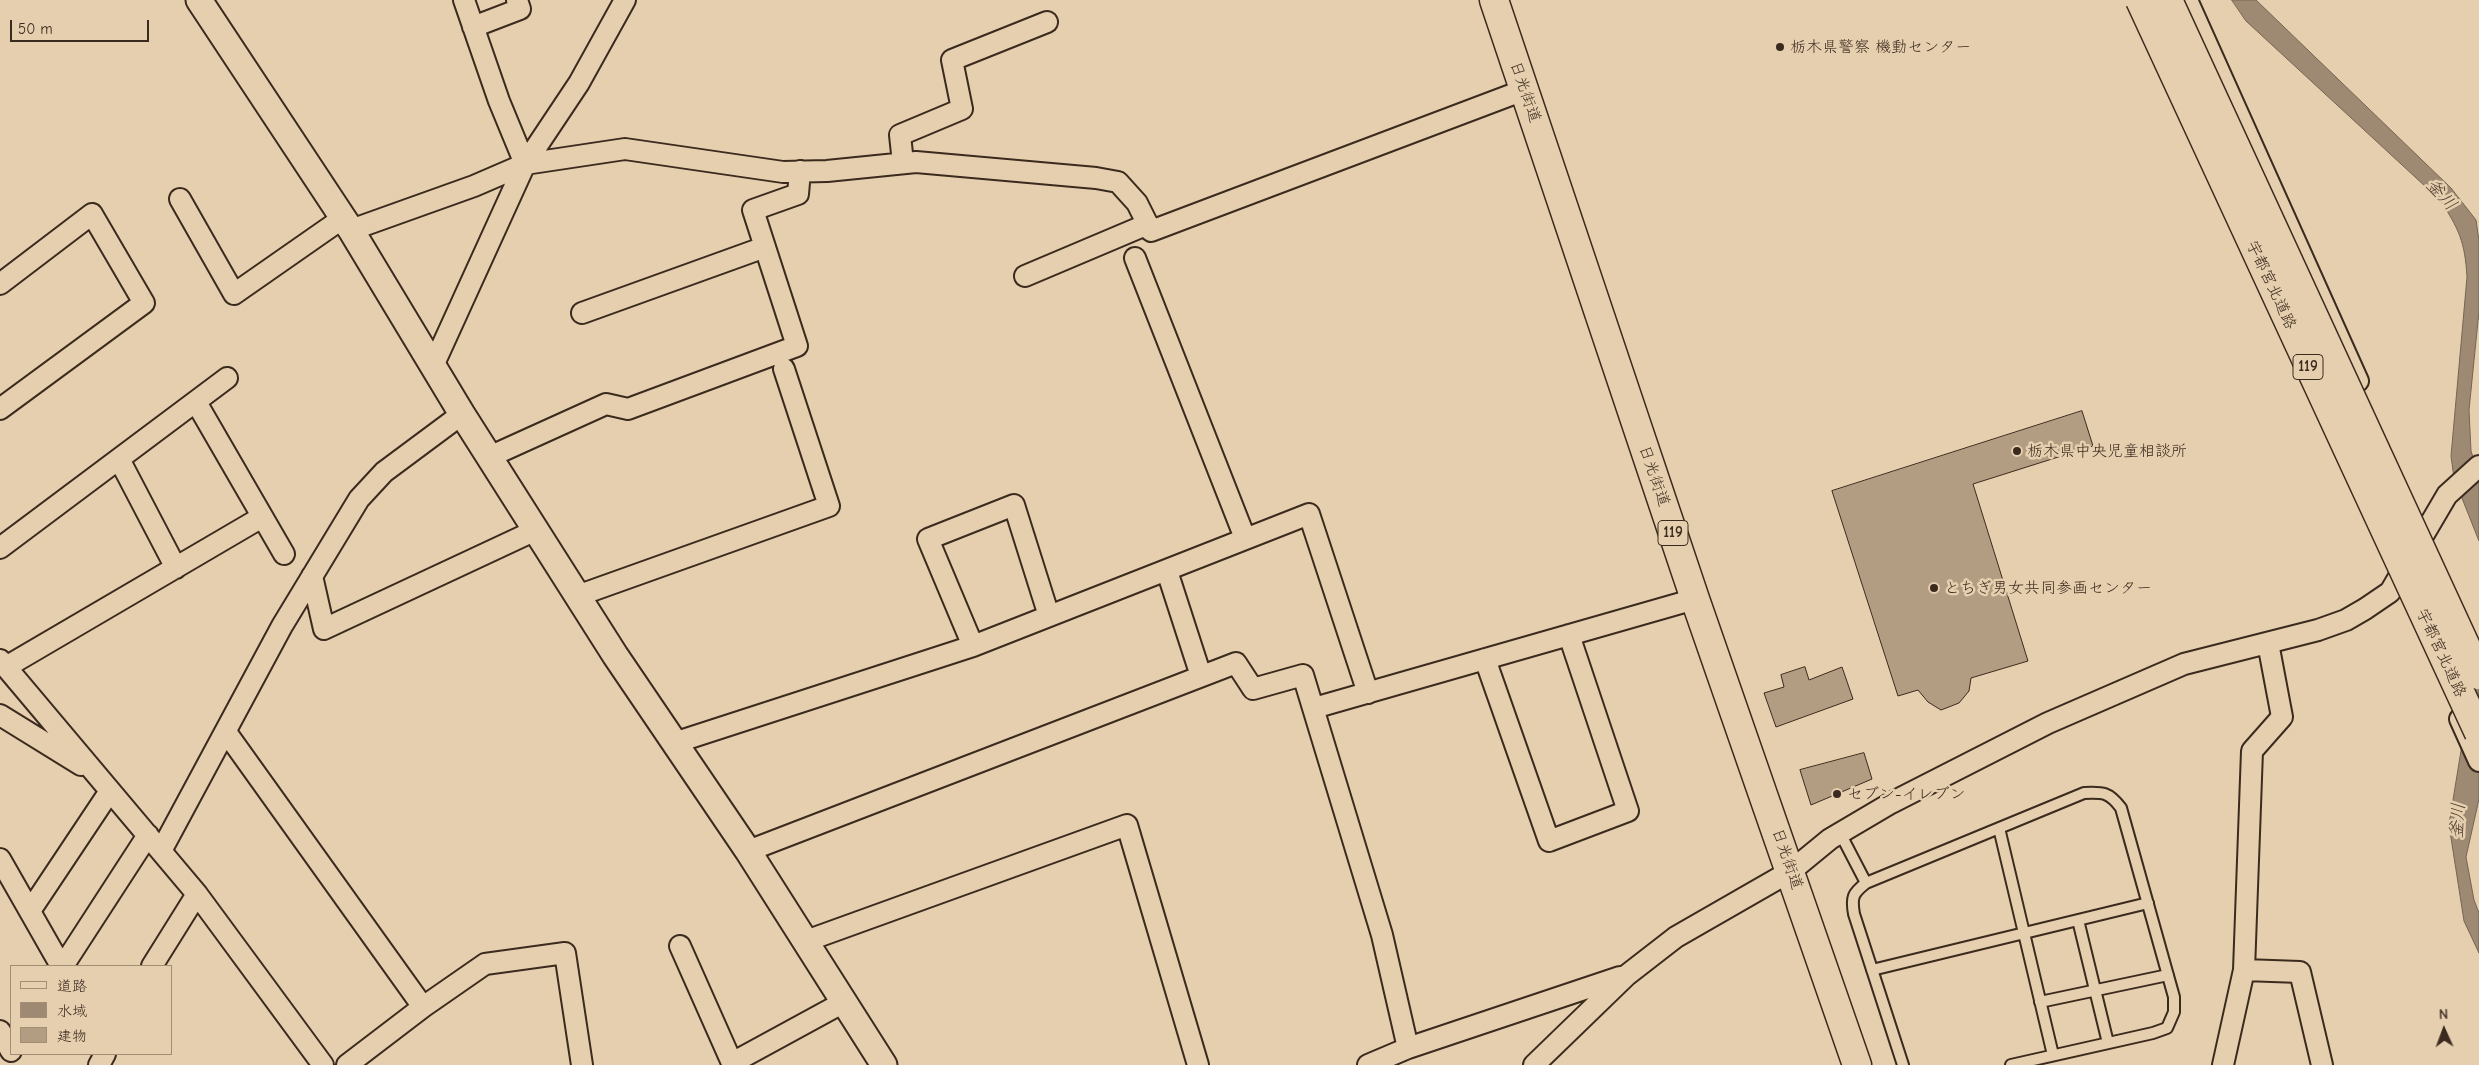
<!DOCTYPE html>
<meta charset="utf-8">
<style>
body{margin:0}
#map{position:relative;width:2479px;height:1065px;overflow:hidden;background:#e6cfaf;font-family:"Comic Neue","Klee One",sans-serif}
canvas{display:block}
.legend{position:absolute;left:10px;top:965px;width:162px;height:90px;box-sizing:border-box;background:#e6cfaf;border:1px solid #a28d75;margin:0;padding:6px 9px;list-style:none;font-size:15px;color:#3b2a1e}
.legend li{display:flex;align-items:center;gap:10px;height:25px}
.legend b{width:25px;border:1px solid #a28d75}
.north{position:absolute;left:2419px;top:1005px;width:50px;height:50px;-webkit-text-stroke:4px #e6cfaf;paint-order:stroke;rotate:358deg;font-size:14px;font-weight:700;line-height:20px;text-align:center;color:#3b2a1e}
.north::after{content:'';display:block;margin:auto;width:18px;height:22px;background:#3b2a1e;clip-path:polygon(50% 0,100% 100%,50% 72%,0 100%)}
.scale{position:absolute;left:10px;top:20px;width:139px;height:22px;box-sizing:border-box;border:2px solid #3b2a1e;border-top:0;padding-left:6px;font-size:15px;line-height:18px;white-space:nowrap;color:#3b2a1e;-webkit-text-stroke:4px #e6cfaf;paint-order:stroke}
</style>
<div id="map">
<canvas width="2479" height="1065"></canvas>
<ul class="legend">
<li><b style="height:6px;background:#e6cfaf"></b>道路</li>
<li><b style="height:14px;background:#9e8a73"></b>水域</li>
<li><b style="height:14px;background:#b29c82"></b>建物</li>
</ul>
<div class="north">N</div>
<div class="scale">50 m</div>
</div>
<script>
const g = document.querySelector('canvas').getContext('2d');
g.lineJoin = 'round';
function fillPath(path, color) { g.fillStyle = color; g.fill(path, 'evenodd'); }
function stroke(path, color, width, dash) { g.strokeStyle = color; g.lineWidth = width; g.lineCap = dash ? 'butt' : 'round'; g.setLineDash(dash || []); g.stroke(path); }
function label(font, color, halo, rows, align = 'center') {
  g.font = font + ' "Comic Neue","Klee One",sans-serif'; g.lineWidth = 5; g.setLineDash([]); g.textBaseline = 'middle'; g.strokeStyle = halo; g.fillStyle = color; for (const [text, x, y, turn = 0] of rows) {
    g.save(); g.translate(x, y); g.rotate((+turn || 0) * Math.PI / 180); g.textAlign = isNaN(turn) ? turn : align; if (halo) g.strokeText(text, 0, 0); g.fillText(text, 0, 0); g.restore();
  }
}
const water = new Path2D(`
 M2232 0H2256L2451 188 2476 220 2479 241V311L2469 410 2471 451 2479 475V541L2454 478 2451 456 2467 277C2465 242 2459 229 2440 200L2246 21Z
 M2479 641V799L2466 857 2474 900 2479 913V953L2464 921 2449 825Z`);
fillPath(water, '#9e8a73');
stroke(water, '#766451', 1);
const building = new Path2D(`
 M2082 411 2093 446 1973 484 2028 661 1971 678 1969 691 1959 703 1941 710 1928 702 1918 690 1898 696 1832 491Z
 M1805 667 1809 680 1842 667 1853 699 1776 727 1764 693 1784 687 1781 675Z
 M1864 753 1872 779 1811 805 1800 770Z`);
fillPath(building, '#b29c82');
stroke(building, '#3b2a1e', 1);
const service = new Path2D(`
 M1999 828 2053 1055
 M1840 833 1866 883
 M2078 920 2108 1043
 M1872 970 2148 903
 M2040 1002 2168 975
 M1903 1065 1854 914C1851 897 1853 893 1866 883L2084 793C2103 792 2109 792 2121 808L2174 997V1012L2167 1028 2153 1033 2011 1065`);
const minor = new Path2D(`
 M464 0 499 101 525 164
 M2187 0 2358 381
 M473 27 520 9 517 0
 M903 163 900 135 962 109 952 60 1047 22
 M180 199 234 294 343 218
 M351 230 474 186 525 164 625 149 783 172 827 171 916 162 1096 178 1118 182 1137 203 1151 231 1524 90
 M1135 258 1245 538
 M1025 276 1148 224
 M0 284 92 214 144 303 0 409
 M582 313 765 247
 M433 366 525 164 579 83 625 0
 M196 402 284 554
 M489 457 606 404 628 409 797 346 753 210 798 194 800 171
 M119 459 176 568
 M0 548 227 378
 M1167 571 1201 676
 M312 576 324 629 536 530
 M577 596 829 506 784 369
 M973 646 928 539 1014 505 1049 616
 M1485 659 1549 841 1628 811 1569 635
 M0 660 197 894 323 1065
 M6 667 262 517
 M1314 708 1695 599
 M0 715 81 765
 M2460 719 2479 761
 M226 732 423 1007 485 964 565 953 582 1065
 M674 743 973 646 1309 514 1368 693
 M161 851 282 626 359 499 384 472 462 414
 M748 851 1236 663 1253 689 1303 675 1382 935 1408 1048
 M0 859 61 966
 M30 911 110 791
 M806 941 1127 825 1198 1065
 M680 946 732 1063 844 1002
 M63 966 148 835
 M152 966 197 894
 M2244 970 2300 972 2322 1065
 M0 1031 11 1051
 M99 1065 105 1054
 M347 1065 423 1007
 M1368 1065 1408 1048 1620 977
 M1534 1065 1627 975 1676 937 1791 871 1830 839 1891 803 2048 723 2184 664 2318 630 2346 620 2365 609 2390 592 2447 495 2479 466
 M2223 1065 2244 970 2252 751 2282 717 2268 643`);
const tertiary = new Path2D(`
 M199 0 351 230 462 414 615 655 748 851 884 1065`);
const trunk = new Path2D(`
 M1494 0 1695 599 1857 1065`);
stroke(service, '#3b2a1e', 14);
stroke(minor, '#3b2a1e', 24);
stroke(tertiary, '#3b2a1e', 29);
stroke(trunk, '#3b2a1e', 31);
stroke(service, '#e6cfaf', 10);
stroke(minor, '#e6cfaf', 20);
stroke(tertiary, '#e6cfaf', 25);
stroke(trunk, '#e6cfaf', 28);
const trunkBridge = new Path2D(`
 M2140 0 2479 733
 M2168 0 2479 675`);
stroke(trunkBridge, '#3b2a1e', 31, []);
stroke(trunkBridge, '#e6cfaf', 28);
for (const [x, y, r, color] of [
 [1780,47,5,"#3b2a1e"],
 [2017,451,5,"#3b2a1e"],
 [1934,588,5,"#3b2a1e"],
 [1837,794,5,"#3b2a1e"]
]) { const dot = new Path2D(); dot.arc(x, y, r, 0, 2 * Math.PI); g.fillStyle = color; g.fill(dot); stroke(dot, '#e6cfaf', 2); }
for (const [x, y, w] of [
 [2308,367,30],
 [1673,533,30]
]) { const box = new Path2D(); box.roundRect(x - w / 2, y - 12.5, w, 25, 4); g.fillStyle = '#e6cfaf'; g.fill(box); stroke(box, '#3b2a1e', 1); }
label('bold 15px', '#3b2a1e', null, [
 ["119",2308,367],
 ["119",1673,533]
]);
label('16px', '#3b2a1e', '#e6cfaf', [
 ["栃木県警察 機動センター",1790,47],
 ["栃木県中央児童相談所",2027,451],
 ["とちぎ男女共同参画センター",1944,588],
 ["セブン-イレブン",1847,794]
], 'left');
label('16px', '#3b2a1e', '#e6cfaf', [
 ["日光街道",1525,92,71],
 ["宇都宮北道路",2271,285,65],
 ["日光街道",1654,476,71],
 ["宇都宮北道路",2441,653,65],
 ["日光街道",1787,859,71]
]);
label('italic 18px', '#4f3d2f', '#e6cfaf', [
 ["釜川",2441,195,47],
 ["釜川",2458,821,-86]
]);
</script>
